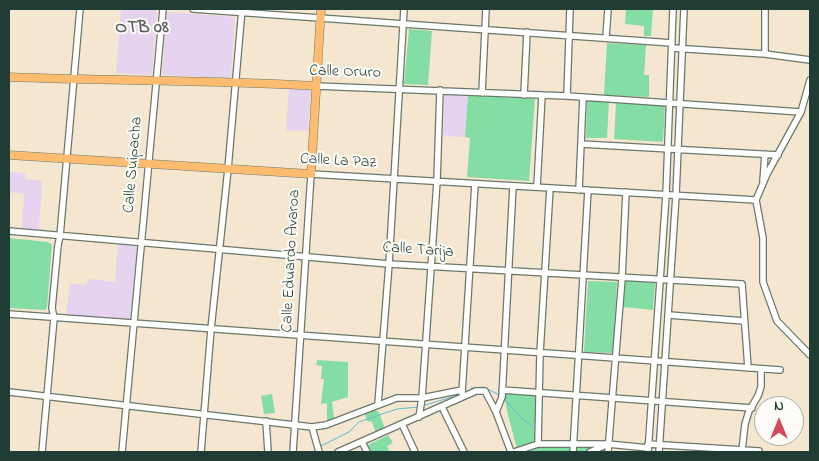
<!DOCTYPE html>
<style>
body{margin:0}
#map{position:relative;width:819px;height:461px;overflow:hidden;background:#f5e6cf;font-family:"Indie Flower",sans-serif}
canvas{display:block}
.frame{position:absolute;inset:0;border:10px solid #1f3d34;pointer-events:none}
.north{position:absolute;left:754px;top:396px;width:50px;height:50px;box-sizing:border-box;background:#fdfcf7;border:1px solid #a4b0a9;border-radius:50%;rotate:0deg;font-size:14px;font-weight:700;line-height:20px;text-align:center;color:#1f3d34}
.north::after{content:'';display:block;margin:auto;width:18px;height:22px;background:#d1495b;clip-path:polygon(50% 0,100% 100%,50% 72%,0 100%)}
</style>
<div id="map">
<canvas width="819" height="461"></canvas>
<div class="frame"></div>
<div class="north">N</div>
</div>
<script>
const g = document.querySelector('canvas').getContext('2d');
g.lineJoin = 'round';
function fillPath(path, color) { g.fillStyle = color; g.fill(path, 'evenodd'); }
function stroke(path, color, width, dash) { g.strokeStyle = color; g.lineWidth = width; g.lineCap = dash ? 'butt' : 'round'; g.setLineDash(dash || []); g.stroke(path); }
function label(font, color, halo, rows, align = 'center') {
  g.font = font + ' "Indie Flower",sans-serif'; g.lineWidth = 4; g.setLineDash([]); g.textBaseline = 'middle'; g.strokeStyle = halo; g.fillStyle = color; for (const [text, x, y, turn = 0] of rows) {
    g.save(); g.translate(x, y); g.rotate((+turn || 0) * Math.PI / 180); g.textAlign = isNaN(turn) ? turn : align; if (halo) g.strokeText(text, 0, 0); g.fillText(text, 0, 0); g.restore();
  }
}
fillPath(new Path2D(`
 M121 9 155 10 157 12 152 73 150 75 116 73Z
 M167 12 235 17 231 76 229 78 162 75Z
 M289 89H309L311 91 308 131 286 130Z
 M447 93 468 95 465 137 443 136 445 95Z
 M9 172 25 173V179L42 181 39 230 22 228 24 194 9 192Z
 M118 244 137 245 130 320 66 315 70 284 86 285 89 279 115 282Z`), '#e5d3f0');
fillPath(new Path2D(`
 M626 9H653L651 36H644V26L625 24Z
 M409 29 432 31 428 85 404 84Z
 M607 43 646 45 644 75H649V97L604 95Z
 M468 95 535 99 529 181 467 177 470 138 465 137Z
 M587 100 609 101 607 138H586Z
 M616 103 665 105 663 142 614 139Z
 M9 238 48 242 52 245 47 307 45 310 9 308Z
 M625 280 655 283 653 310 623 307Z
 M588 281 617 282 613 353 584 352Z
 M317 360 348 362V397L332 402 334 418 327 421V403L321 404 324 379H321L322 366 316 365Z
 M504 393 535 395V443L517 449 507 411Z
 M272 394 275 413 264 414 261 396Z
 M370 410H375L379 412 385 429 376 433 372 422 367 421 365 414Z
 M388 435 393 443 387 446 390 452H369L367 448 368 445Z
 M598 446 605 449V452H521L537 447Z`), '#84dea4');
stroke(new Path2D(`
 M471 388 484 387 499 395
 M504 398 518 415 532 426
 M422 406 452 397
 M321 446 349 432 359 422 397 409 418 407
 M312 452 314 451`), '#5dbadb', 1);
const minor = new Path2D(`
 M193 9 672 43
 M765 9V54
 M606 38 608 9
 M672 48 765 54 810 60
 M810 80 801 112 767 174 756 200 763 238V282L777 321 810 355
 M316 86 567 96 801 112
 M482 93 486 9
 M524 95 527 32
 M567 96 570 9
 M581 144 778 155
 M763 181 765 154
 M537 187 542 95
 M579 190 583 97
 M9 231 389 264 742 284 748 368
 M9 314 780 370
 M669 315 744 321
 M502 390 752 408
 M9 392 312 427 326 425 397 398H422L462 390
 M462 393 475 184
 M378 404 389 264 404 9
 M442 407 464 452
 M496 412 502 397 513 186
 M419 417 422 398 437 181 440 90
 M266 421 268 452
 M402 424 415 452
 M312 427 319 452
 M362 442 367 452
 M538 444 540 353 550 188
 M648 444 759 451
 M742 450 745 424 749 411 758 396 761 387V369
 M42 452 54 318 52 308 58 245 60 236 80 9
 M122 452 163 9
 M201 452 211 329 228 169 242 9
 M293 452 311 174 756 200
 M338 452 476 391H485L496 412 511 452
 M514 452 538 444H608L648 448
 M573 452 588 190
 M590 452 606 445
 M608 452 622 278 626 192
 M648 452 666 195 673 9
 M659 452 676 195 684 9`);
const major = new Path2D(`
 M9 77C111 81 213 80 316 86
 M9 155 311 174 321 9`);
stroke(minor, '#6a786a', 8);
stroke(major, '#6a786a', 9);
stroke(minor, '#fff', 5.5);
stroke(major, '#fdbc70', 8);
label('16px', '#1f3d34', '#fdfcf7', [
 ["Calle Oruro",345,73,2],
 ["Calle La Paz",338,162,3],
 ["Calle Suipacha",134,165,-85],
 ["Calle Tarija",418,251,4],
 ["Calle Eduardo Avaroa",292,261,-87]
]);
label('bold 18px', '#5e6066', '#fdfcf7', [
 ["OTB 08",142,29]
]);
</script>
